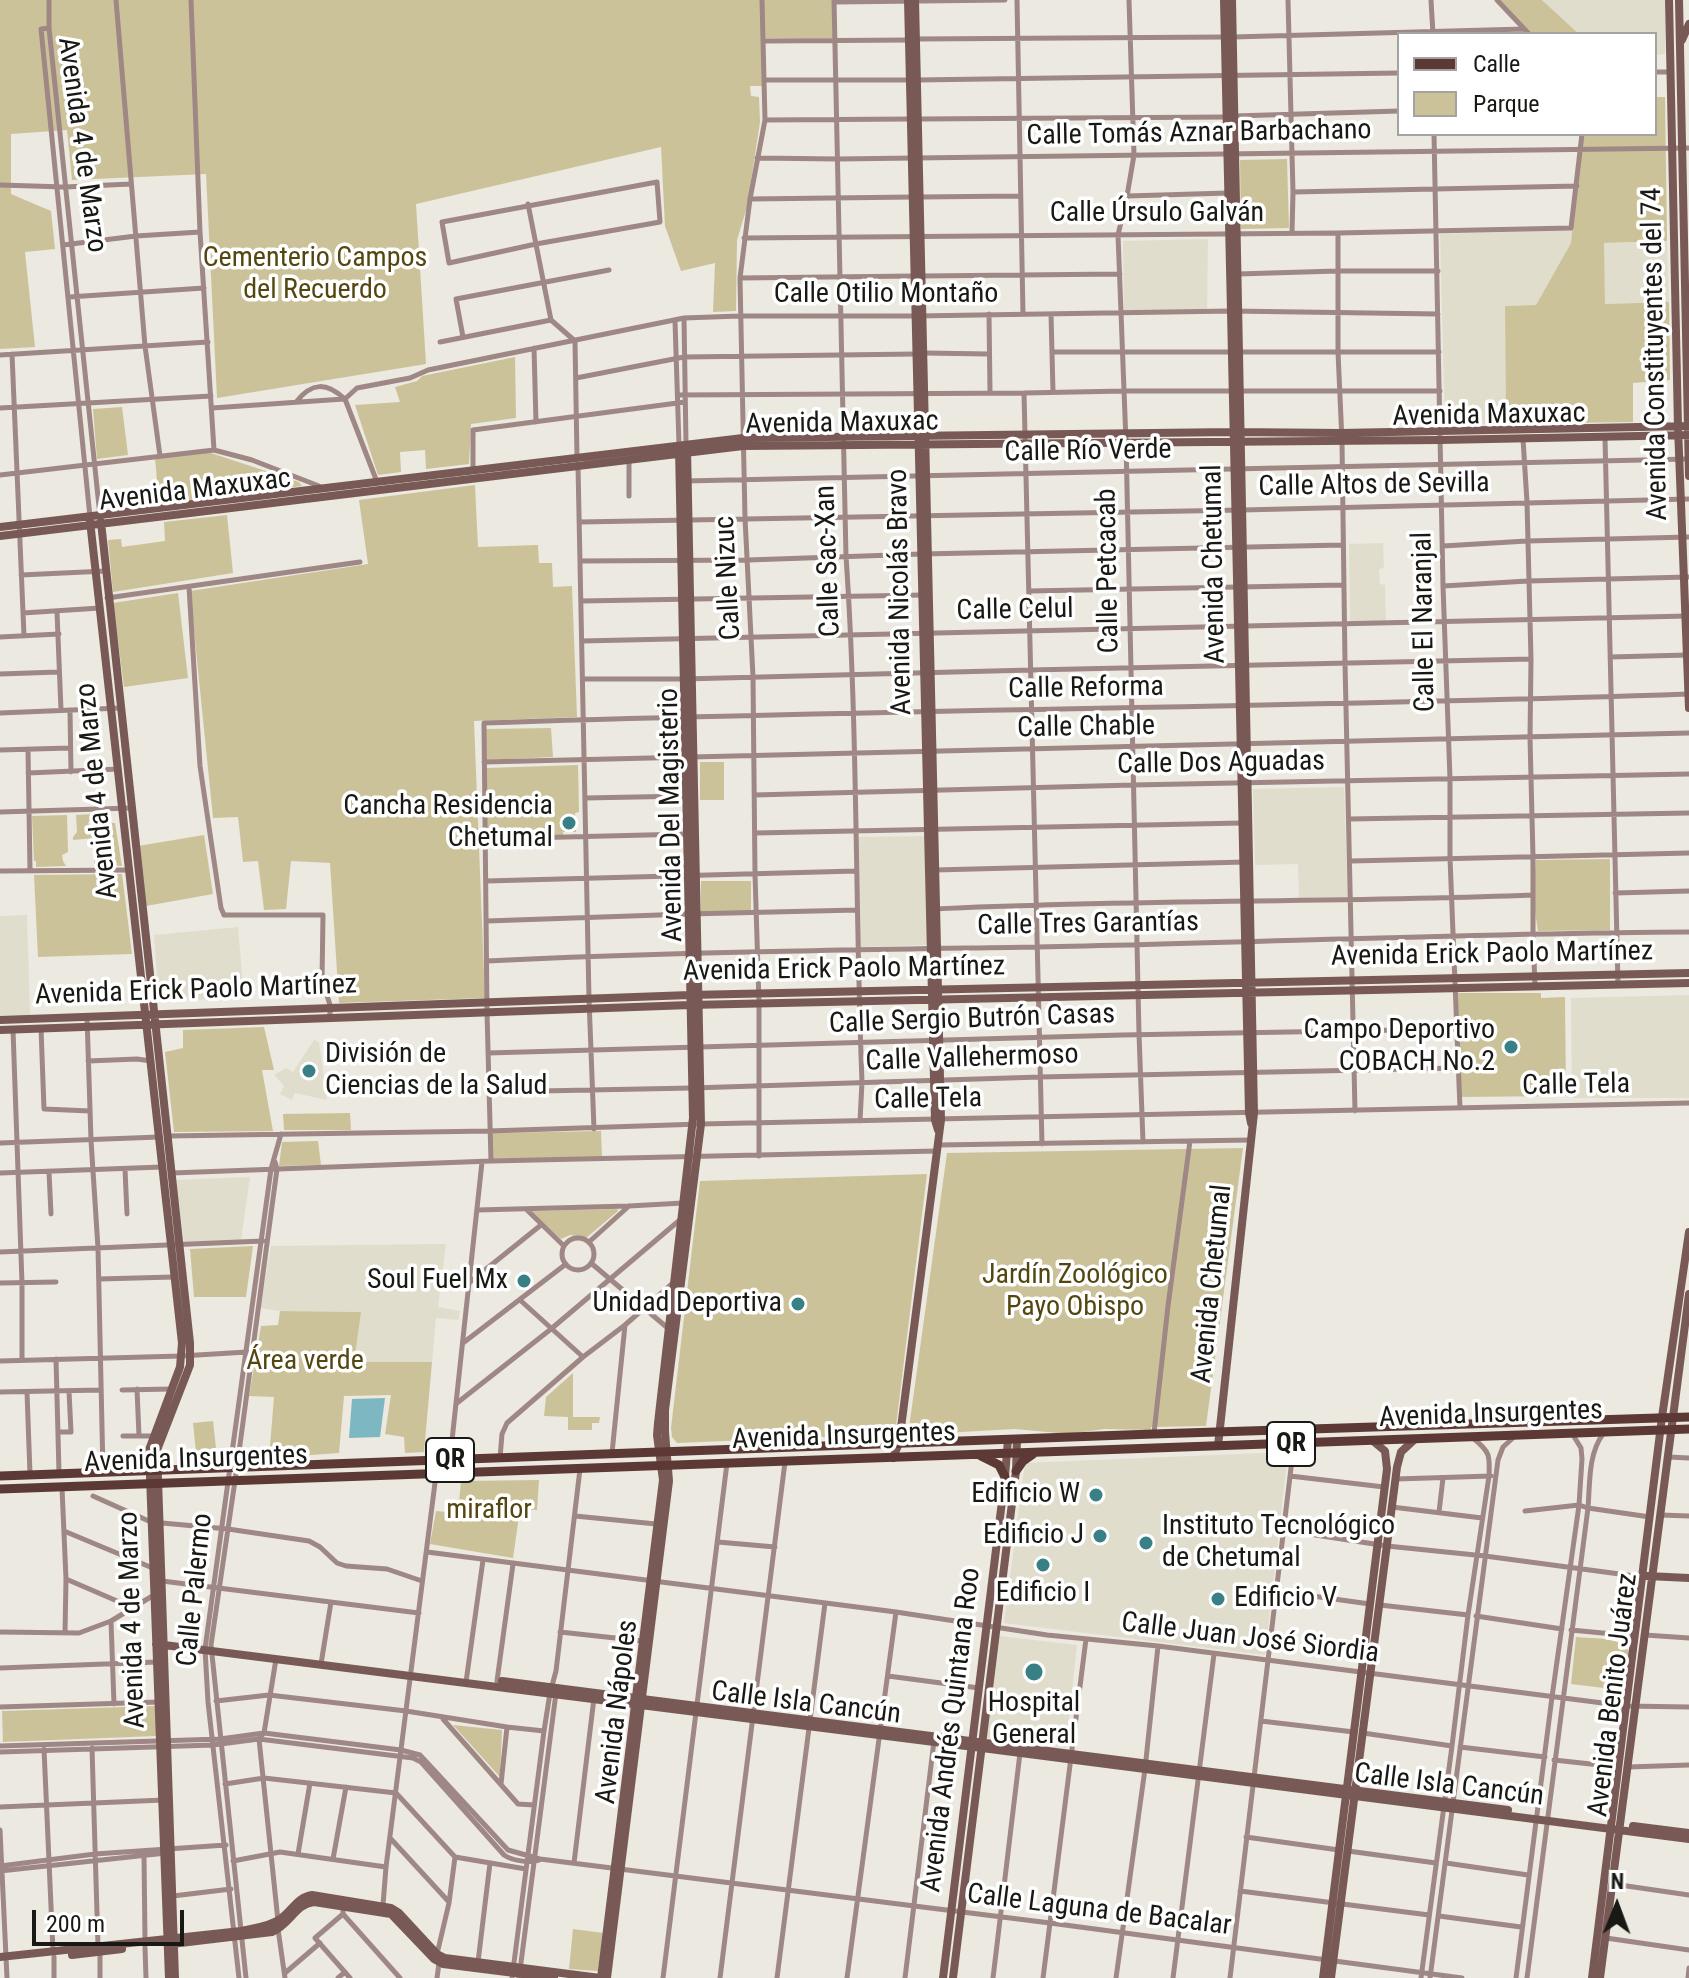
<!DOCTYPE html>
<meta charset="utf-8">
<style>
body{margin:0}
#map{position:relative;width:1689px;height:1978px;overflow:hidden;background:#ebe9e0;font-family:"Roboto Condensed",sans-serif}
canvas{display:block}
.legend{position:absolute;left:1397px;top:32px;width:260px;height:104px;box-sizing:border-box;background:#fff;border:2px solid #a3a3a1;margin:0;padding:10px 14px;list-style:none;font-size:24px;color:#181814}
.legend li{display:flex;align-items:center;gap:16px;height:40px}
.legend b{width:40px;border:2px solid #a3a3a1}
.north{position:absolute;left:1577px;top:1866px;width:80px;height:80px;-webkit-text-stroke:6px #fff;paint-order:stroke;rotate:1deg;font-size:22px;font-weight:700;line-height:32px;text-align:center;color:#181814}
.north::after{content:'';display:block;margin:auto;width:28px;height:36px;background:#181814;clip-path:polygon(50% 0,100% 100%,50% 72%,0 100%)}
.scale{position:absolute;left:32px;top:1910px;width:152px;height:36px;box-sizing:border-box;border:4px solid #181814;border-top:0;padding-left:10px;font-size:24px;line-height:28px;white-space:nowrap;color:#181814;-webkit-text-stroke:6px #fff;paint-order:stroke}
</style>
<div id="map">
<canvas width="1689" height="1978"></canvas>
<ul class="legend">
<li><b style="height:10px;background:#5d3935"></b>Calle</li>
<li><b style="height:22px;background:#ccc29a"></b>Parque</li>
</ul>
<div class="north">N</div>
<div class="scale">200 m</div>
</div>
<script>
const g = document.querySelector('canvas').getContext('2d');
g.lineJoin = 'round';
function fillPath(path, color) { g.fillStyle = color; g.fill(path, 'evenodd'); }
function stroke(path, color, width, dash) { g.strokeStyle = color; g.lineWidth = width; g.lineCap = dash ? 'butt' : 'round'; g.setLineDash(dash || []); g.stroke(path); }
function label(font, color, halo, rows, align = 'center') {
  g.font = font + ' "Roboto Condensed",sans-serif'; g.lineWidth = 7; g.setLineDash([]); g.textBaseline = 'middle'; g.strokeStyle = halo; g.fillStyle = color; for (const [text, x, y, turn = 0] of rows) {
    g.save(); g.translate(x, y); g.rotate((+turn || 0) * Math.PI / 180); g.textAlign = isNaN(turn) ? turn : align; if (halo) g.strokeText(text, 0, 0); g.fillText(text, 0, 0); g.restore();
  }
}
fillPath(new Path2D(`
 M1542 0H1665V54L1655 55V34H1579Z
 M1572 230 1571 243 1536 305 1505 306 1506 424 1445 425 1440 234Z
 M1208 239 1207 310 1124 312 1123 241Z
 M1667 241 1669 302 1605 304 1603 243Z
 M1383 543 1384 568 1379 569 1380 584 1385 585 1386 621 1350 622 1349 544Z
 M1344 787 1348 897 1299 898 1298 864 1255 865 1253 789Z
 M925 836 928 945 860 947 857 837Z
 M27 915 30 1016 0 1017V916Z
 M238 927 244 998 159 1001 154 935Z
 M1689 995V1098H1572L1571 998Z
 M314 1040 319 1042 327 1100 295 1093 292 1100 280 1094 284 1086 274 1075 286 1068 293 1072Z
 M250 1177 241 1240 184 1243 176 1180Z
 M446 1244 438 1307 460 1311 458 1320 436 1318 432 1362H353L360 1312 280 1311 260 1308 271 1246Z
 M1288 1452 1265 1655 1004 1623 1025 1463Z
 M999 1636 1077 1645 1066 1748 986 1738Z`), '#e1ddcd');
fillPath(new Path2D(`
 M0 0H833L834 38H762L763 86H750L751 96 759 97 760 122 747 207 737 240 736 311 713 312 715 263 681 271 665 226 661 147 416 204 426 364 217 398 206 174 72 180 67 130 11 134V194L51 211 55 249 25 252 35 347 0 349Z
 M1495 0H1542L1579 34H1526Z
 M1655 97H1665L1667 241 1604 243 1605 304 1669 302 1670 380 1633 383V422L1506 424 1505 306 1536 305 1571 243 1579 157V134H1655Z
 M1287 159 1289 228 1241 229 1240 160Z
 M515 357 516 418 471 424 469 464 426 469 425 450 400 452 401 472 378 475 355 405 400 402 395 387 417 381 422 376Z
 M122 407 128 455 97 459 93 409Z
 M200 453H211L299 482 302 486 159 504 155 458Z
 M475 485 478 547 538 545 539 563H552L553 587 572 586 577 717 474 721 485 998 339 1003 330 863 291 861 286 909 264 910 258 861 243 862 238 817 213 818 190 591 368 564 359 500Z
 M227 515 233 573 113 592 108 540 121 539 122 547 165 541 164 522Z
 M178 593 188 678 124 687 113 603Z
 M551 728 553 757 486 760 485 729Z
 M700 762H724V800H700Z
 M578 765 579 812 575 813 576 832H563V836L487 837 486 768Z
 M94 814 95 820 88 822 91 831 112 830V823H115L122 866 94 864 95 838 73 840V837L77 832 76 815Z
 M67 815 68 852 62 855 63 861 66 866 36 867V861H34L32 816Z
 M204 835 213 894 146 906 138 846Z
 M1610 859V930L1538 931 1533 899 1536 860Z
 M122 874 132 954 38 957 34 875Z
 M701 881H751V911L701 912Z
 M1456 993H1541V998L1565 997 1566 1096 1457 1097Z
 M264 1027 274 1070H262L273 1131 174 1132 165 1052 183 1048V1030Z
 M350 1113 351 1130H284L283 1114Z
 M601 1131 602 1157 492 1159 491 1133Z
 M318 1141 321 1165 279 1166 282 1142Z
 M1243 1148 1206 1426 1151 1427V1430L1104 1429 1069 1434 1015 1429 908 1435 947 1153Z
 M927 1174 895 1434 677 1443 672 1437 671 1428 700 1181Z
 M617 1209 618 1211 586 1238 570 1235 561 1239 530 1211Z
 M253 1246 246 1297H194L190 1249Z
 M280 1311 361 1312 354 1362H432L424 1452 405 1453 404 1437 385 1434 391 1395 344 1396 339 1453 269 1458 274 1397 249 1396 261 1326 278 1325Z
 M573 1373V1417H600L599 1423H592V1430H568V1417L544 1416 546 1397Z
 M213 1421 216 1448 210 1449 211 1460 197 1462 193 1423Z
 M539 1480 537 1510 520 1509 513 1558 430 1544 436 1511 458 1513 461 1481Z
 M1576 1637C1593 1639 1628 1635 1632 1659 1634 1668 1630 1682 1628 1691L1571 1684Z
 M156 1706V1736L3 1742 2 1711Z
 M453 1725 502 1730 500 1777Z
 M573 1929 603 1933 598 1971 569 1969Z`), '#ccc29a');
fillPath(new Path2D(`
 M385 1398 380 1437 349 1438 352 1399Z`), '#7db8c2');
stroke(new Path2D(`
 M116 0 145 346 160 456
 M191 0 200 232 214 450
 M834 0 846 556C858 731 855 907 862 1082L860 1121
 M1017 0 1023 314
 M1129 0 1134 155 1127 196 1118 235 1126 442 1139 1034 1143 1142
 M1288 0 1293 192 1292 233
 M1431 0 1433 34
 M1497 0 1529 34
 M835 2 1005 0
 M49 28V0
 M41 29 49 28 100 516
 M41 29 90 517
 M1233 37 1524 29
 M916 39 1225 37
 M764 41 909 40
 M1655 72H1670
 M765 80H917L1399 73
 M1234 116 1399 111
 M918 119 1226 117
 M765 120 911 119
 M1434 134 1443 586 1450 779V858L1460 1108
 M757 158 838 159 1689 148
 M657 182 660 222 536 244 449 263 442 222Z
 M0 185 65 187 131 184
 M1293 192 1577 186
 M1127 196 1228 193
 M920 197 1020 196
 M750 199 913 197
 M528 204 551 320 575 341 577 458
 M1338 233V352L1342 441 1345 663 1355 1111
 M744 238 1338 233 1571 228 1582 134
 M63 245 136 236 200 232
 M1238 274 1337 271H1438
 M922 276 1120 274
 M740 278 915 276
 M69 297 204 288
 M989 314 990 392
 M1051 314 1053 392
 M684 318 686 444
 M675 321 679 445
 M463 337 456 299 609 270
 M440 342 551 320
 M534 348 536 422
 M1052 352H1439
 M924 353 988 354
 M12 354 24 636
 M0 355 208 342
 M576 378 684 357 916 354
 M1024 393 1042 1144
 M678 395 1024 393 1125 391H1440
 M345 399 357 388 410 378 428 370 684 318 740 316H916L1231 311 1438 314
 M296 402C312 382 326 382 345 399L377 482
 M0 408 211 396
 M212 408 344 399
 M1605 438 1618 984
 M1523 439 1527 502 1531 659 1530 738 1533 857V934L1535 986
 M629 460V496
 M578 466 589 999 594 1129
 M473 470V430L685 402
 M0 475 214 450 252 460 319 486
 M685 481 1689 459
 M580 522 1243 510 1689 499
 M1443 546 1527 541 1689 537
 M580 561 748 560 922 554 1343 545
 M21 575 106 571
 M1443 586 1528 581 1689 577
 M189 587 200 766 221 908 224 915H323L322 980 331 1008 329 1018
 M1029 591 1343 585
 M107 598 360 562
 M581 601 924 595
 M57 612 61 710
 M23 613 100 608
 M0 637 59 634
 M582 641 1688 616
 M1610 657 1688 655
 M0 674 59 672
 M583 679H684L1031 670 1531 659
 M70 710 71 772
 M0 713 121 708
 M28 749 30 870
 M0 750 69 748
 M484 762 1689 733
 M28 773 119 769
 M754 795 1133 785 1689 774
 M585 798 688 796
 M0 812 132 808
 M1349 819 1689 813
 M755 833 1242 823
 M485 839 687 834
 M1351 861 1689 853
 M935 870 1245 862
 M0 871 130 870
 M486 881 856 871
 M1615 893 1689 891
 M934 909C1133 899 1333 903 1533 895
 M487 921 688 914 857 910
 M487 961C670 952 854 950 1037 947 1254 943 1471 933 1689 932
 M87 1017 91 1140 98 1248 103 1472
 M41 1028 44 1109 90 1111
 M13 1030 22 1283V1360
 M488 1053 1122 1035 1456 1029
 M88 1061 137 1059 151 1061
 M489 1092 692 1088 1040 1077 1457 1068
 M168 1136 489 1131 701 1124 1689 1103
 M0 1143 159 1137
 M939 1145 1250 1140
 M759 1156V1003L755 874 753 677 745 518 740 278 750 199 765 120 762 0
 M491 1161 487 1012 484 723C885 709 1286 708 1688 694
 M125 1169 127 1214
 M49 1172 51 1214
 M0 1173 162 1167
 M172 1173 491 1161 937 1151
 M526 1209 564 1246
 M477 1210 629 1206 683 1203
 M562 1254a16 16 0 1 1 32 0a16 16 0 1 1-32 0Z
 M589 1242 629 1206
 M0 1252 263 1241
 M591 1263 670 1330
 M99 1279 174 1277
 M470 1282 541 1225
 M0 1283 56 1282
 M520 1300 583 1357
 M463 1343 566 1264
 M56 1359 59 1473
 M0 1361 181 1356 247 1352
 M137 1389 139 1436
 M122 1390 171 1389
 M0 1392 101 1390
 M27 1392 30 1474
 M457 1403 551 1329 681 1219
 M58 1432H71L69 1391
 M1154 1433 1168 1306 1190 1141
 M123 1436H154
 M612 1453 625 1325
 M1668 1457 1689 1458
 M500 1458 502 1434 507 1423 583 1357 625 1325 673 1283
 M450 1459 482 1162
 M1290 1476 1384 1487
 M1396 1479 1491 1476
 M62 1488 66 1579 65 1633
 M93 1496 151 1522 228 1529 309 1541 320 1547 337 1563 346 1566 387 1569 422 1581
 M1392 1507 1482 1518
 M1525 1511 1579 1505 1588 1508 1650 1517
 M1439 1512 1443 1478
 M1660 1515 1689 1516
 M575 1516 656 1524
 M1283 1530 1387 1546 1485 1556 1642 1577
 M64 1531 155 1569
 M718 1542 775 1547
 M427 1552 896 1612 1047 1635 1158 1646 1626 1706 1689 1707
 M66 1579 131 1607
 M162 1581 419 1613
 M1276 1591 1370 1604
 M1380 1605 1468 1615
 M1476 1616 1562 1629
 M111 1621 114 1704
 M1571 1630 1634 1636
 M0 1632 79 1633 111 1621 154 1595
 M560 1632 643 1641
 M1645 1635 1689 1638
 M276 1659 264 1733 259 1739 278 1921
 M321 1664 331 1602
 M0 1668 157 1662
 M888 1676 979 1688
 M497 1681 513 1564
 M466 1682 483 1560
 M216 1701 269 1695 406 1711 507 1727 544 1731
 M0 1707 159 1702
 M443 1719 518 1804 534 1805
 M1261 1721 1354 1732
 M1363 1733 1452 1746
 M0 1746 220 1739 264 1733 401 1750 420 1755 508 1850 540 1859 1050 1923 1462 1978
 M1460 1747 1545 1757
 M92 1748 98 1946
 M44 1749 53 1951
 M0 1752 213 1745 259 1739 413 1758 421 1762 504 1855C513 1861 529 1863 539 1860
 M1554 1760 1618 1767
 M1628 1767 1689 1765
 M225 1784 264 1778 396 1793 455 1857 526 1869
 M501 1784 507 1727
 M0 1807 164 1800
 M0 1830 7 1978
 M1246 1837 1339 1850
 M391 1839 449 1902
 M1348 1851 1436 1863
 M298 1854 310 1783
 M144 1856 145 1940
 M333 1859 346 1787
 M233 1861 280 1852 386 1867
 M574 1863 594 1698
 M1446 1863 1528 1875
 M0 1866 95 1854 226 1845
 M0 1871 166 1853
 M1613 1884 1689 1895
 M1240 1891 1429 1915
 M173 1896 231 1889
 M383 1905 386 1867 436 1475
 M343 1906V1914L400 1978
 M343 1914 315 1938 350 1978
 M1439 1916 1521 1927
 M278 1929 285 1978
 M1606 1938 1689 1950
 M145 1947 146 1978
 M100 1952V1978
 M437 1954 449 1903 455 1857
 M54 1957V1978
 M478 1962 490 1863
 M285 1973 320 1943
 M239 1978 208 1702 205 1649 271 1169 281 1134
 M246 1978 211 1645 237 1467 277 1169 275 1162
 M338 1978 345 1972
 M437 1978 439 1963
 M512 1978 544 1731 550 1693 556 1671 580 1469
 M519 1978 556 1693
 M663 1978 727 1463
 M720 1978 785 1462
 M777 1978 825 1603
 M847 1978 896 1612
 M905 1978 934 1741
 M993 1978 1020 1753
 M1043 1978 1086 1639
 M1116 1978 1145 1769 1158 1646
 M1173 1978 1214 1654
 M1230 1978 1294 1443
 M1421 1978 1452 1746 1468 1615 1489 1476C1490 1455 1490 1452 1473 1438
 M1430 1978 1498 1460 1503 1447 1514 1437
 M1516 1978 1552 1697 1579 1505 1582 1459 1581 1448 1573 1435
 M1527 1978 1588 1508C1590 1484 1588 1454 1603 1434
 M1688 1978 1689 1968`), '#9e8784', 5);
stroke(new Path2D(`
 M908 0 935 1120 938 1130
 M1224 0 1249 1113 1251 1123
 M1669 0 1678 427 1689 708
 M1679 0 1689 476
 M1682 40 1689 24
 M90 521 182 1343 180 1367 149 1450 169 1978
 M101 522 190 1343V1365L157 1450 175 1978
 M0 527 743 438 1234 432 1341 433 1689 426
 M0 536 743 446 1440 440 1689 435
 M0 1020 690 995 1689 973
 M0 1030 690 1005 1689 983
 M1218 1446 1254 1113 1232 0
 M893 1458 899 1443 941 1120 915 0
 M1647 1576 1689 1578
 M156 1644 982 1748 1689 1839
 M502 1681 1508 1810
 M1633 1826 1689 1833
 M172 1944 272 1932C291 1924 295 1904 314 1902L391 1914 434 1959 443 1964 554 1978
 M72 1955 122 1949
 M0 1957 241 1931C253 1928 269 1927 280 1919 292 1911 297 1897 312 1895L391 1908 399 1913 437 1954 445 1958 600 1978
 M601 1978 663 1480 657 1435 658 1423 693 1118 679 449
 M607 1978 669 1481 665 1432V1410L701 1124 687 449
 M943 1978 1005 1477 1008 1439
 M953 1978 1016 1471 1017 1439
 M1323 1978 1387 1469 1385 1451 1373 1441
 M1331 1978 1397 1467 1401 1452 1415 1439
 M1592 1978 1662 1417 1689 1232
 M1600 1978 1689 1294`), '#795955', 8);
stroke(new Path2D(`
 M981 1456 999 1465 1005 1477
 M1016 1471 1023 1461 1033 1454
 M0 1476 1153 1434 1689 1417
 M0 1489 1689 1429`), '#5d3935', 9);
for (const [x, y, r, color] of [
 [569,823,8,"#388086"],
 [1511,1047,8,"#388086"],
 [309,1071,8,"#388086"],
 [524,1281,8,"#388086"],
 [798,1304,8,"#388086"],
 [1096,1495,8,"#388086"],
 [1100,1536,8,"#388086"],
 [1146,1543,8,"#388086"],
 [1043,1565,8,"#388086"],
 [1218,1599,8,"#388086"],
 [1034,1672,10,"#388086"]
]) { const dot = new Path2D(); dot.arc(x, y, r, 0, 2 * Math.PI); g.fillStyle = color; g.fill(dot); stroke(dot, '#fff', 3); }
for (const [x, y, w] of [
 [1291,1444,48],
 [450,1460,48]
]) { const box = new Path2D(); box.roundRect(x - w / 2, y - 22, w, 44, 6); g.fillStyle = '#fff'; g.fill(box); stroke(box, '#181814', 2); }
label('bold 26px', '#181814', null, [
 ["QR",1291,1444],
 ["QR",450,1460]
]);
label('28px', '#181814', '#fff', [
 ["Calle Tomás Aznar Barbachano",1199,134,-1],
 ["Avenida 4 de Marzo",81,145,82],
 ["Calle Úrsulo Galván",1157,214],
 ["Calle Otilio Montaño",886,295],
 ["Avenida Constituyentes del 74",1656,354,-91],
 ["Avenida Maxuxac",1489,416,-1],
 ["Avenida Maxuxac",842,424,-1],
 ["Calle Río Verde",1088,452,-1],
 ["Calle Altos de Sevilla",1374,486,-1],
 ["Avenida Maxuxac",195,491,-7],
 ["Calle Sac-Xan",829,561,-92],
 ["Avenida Chetumal",1215,564,-91],
 ["Calle Petcacab",1109,571,-91],
 ["Calle Nizuc",729,578,-93],
 ["Avenida Nicolás Bravo",901,592,-91],
 ["Calle Celul",1015,611,-1],
 ["Calle El Naranjal",1425,622,-91],
 ["Calle Reforma",1086,689,-1],
 ["Calle Chable",1086,728,-1],
 ["Calle Dos Aguadas",1221,764,-1],
 ["Avenida 4 de Marzo",98,791,-96],
 ["Avenida Del Magisterio",672,815,-91],
 ["Calle Tres Garantías",1088,925,-1],
 ["Avenida Erick Paolo Martínez",1492,955,-1],
 ["Avenida Erick Paolo Martínez",844,970,-1],
 ["Avenida Erick Paolo Martínez",196,991,-2],
 ["Calle Sergio Butrón Casas",972,1020,-2],
 ["Calle Vallehermoso",972,1059,-2],
 ["Calle Tela",1576,1086,-1],
 ["Calle Tela",928,1100,-1],
 ["Avenida Chetumal",1213,1284,-84],
 ["Avenida Insurgentes",1491,1415,-2],
 ["Avenida Insurgentes",844,1437,-2],
 ["Avenida Insurgentes",196,1460,-2],
 ["Calle Palermo",196,1590,-84],
 ["Avenida 4 de Marzo",133,1620,-92],
 ["Calle Juan José Siordia",1250,1639,7],
 ["Avenida Benito Juárez",1614,1695,-83],
 ["Calle Isla Cancún",806,1704,7],
 ["Avenida Nápoles",618,1712,-83],
 ["Avenida Andrés Quintana Roo",952,1730,-83],
 ["Calle Isla Cancún",1449,1786,7],
 ["Calle Laguna de Bacalar",1099,1911,7]
]);
label('28px', '#53470f', '#fff', [
 ["Cementerio Campos",315,259],
 ["del Recuerdo",315,291],
 ["Jardín Zoológico",1075,1276],
 ["Payo Obispo",1075,1308],
 ["Área verde",305,1362],
 ["miraflor",489,1511]
]);
label('28px', '#181814', '#fff', [
 ["Cancha Residencia",553,807],
 ["Chetumal",553,839],
 ["Campo Deportivo",1495,1031],
 ["COBACH No.2",1495,1063],
 ["División de",325,1055,"left"],
 ["Ciencias de la Salud",325,1087,"left"],
 ["Soul Fuel Mx",508,1281],
 ["Unidad Deportiva",782,1304],
 ["Edificio W",1080,1495],
 ["Instituto Tecnológico",1162,1527,"left"],
 ["de Chetumal",1162,1559,"left"],
 ["Edificio J",1084,1536],
 ["Edificio I",1043,1594,"center"],
 ["Edificio V",1234,1599,"left"],
 ["Hospital",1034,1704,"center"],
 ["General",1034,1736,"center"]
], 'right');
</script>
